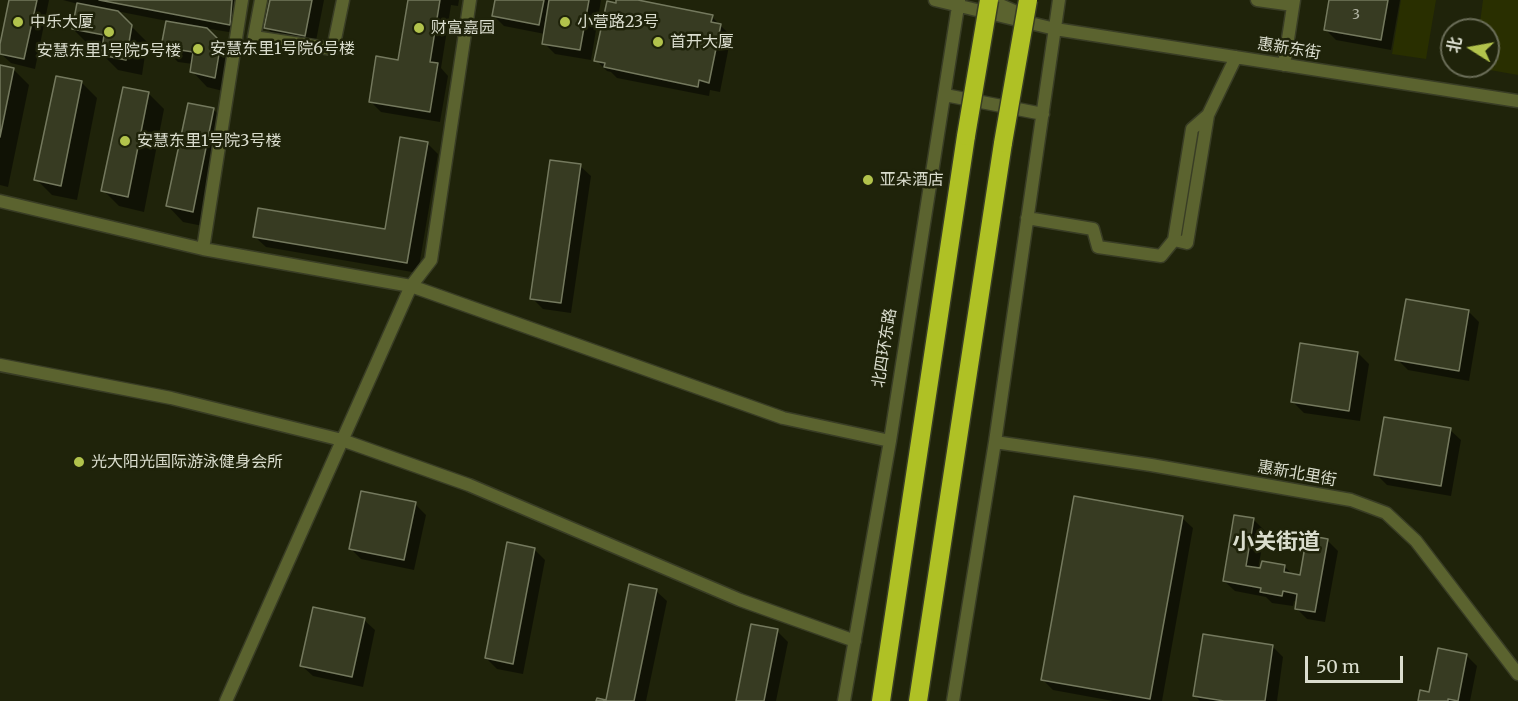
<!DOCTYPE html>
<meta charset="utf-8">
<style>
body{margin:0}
#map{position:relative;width:1518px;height:701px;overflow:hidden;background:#1f230a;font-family:Merriweather,"Noto Sans SC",serif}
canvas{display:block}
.north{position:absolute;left:1440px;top:18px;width:60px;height:60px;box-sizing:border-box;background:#1f230a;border:2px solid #6a6d58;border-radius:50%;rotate:281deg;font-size:16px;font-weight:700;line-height:24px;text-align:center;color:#daddce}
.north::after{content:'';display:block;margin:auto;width:21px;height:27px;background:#b2c34c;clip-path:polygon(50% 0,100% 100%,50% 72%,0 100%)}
.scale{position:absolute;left:1305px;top:656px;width:98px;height:27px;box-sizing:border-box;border:3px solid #daddce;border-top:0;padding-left:8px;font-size:18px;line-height:21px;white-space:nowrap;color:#daddce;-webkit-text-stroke:4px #1f230a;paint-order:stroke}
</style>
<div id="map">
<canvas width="1518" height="701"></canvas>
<div class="north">北</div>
<div class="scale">50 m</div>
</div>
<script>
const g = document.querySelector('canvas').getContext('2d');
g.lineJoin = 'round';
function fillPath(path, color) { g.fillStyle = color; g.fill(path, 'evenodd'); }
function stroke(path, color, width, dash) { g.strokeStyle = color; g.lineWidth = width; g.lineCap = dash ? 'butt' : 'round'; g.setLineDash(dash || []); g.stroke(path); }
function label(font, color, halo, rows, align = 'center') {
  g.font = font + ' Merriweather,"Noto Sans SC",serif'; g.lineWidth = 5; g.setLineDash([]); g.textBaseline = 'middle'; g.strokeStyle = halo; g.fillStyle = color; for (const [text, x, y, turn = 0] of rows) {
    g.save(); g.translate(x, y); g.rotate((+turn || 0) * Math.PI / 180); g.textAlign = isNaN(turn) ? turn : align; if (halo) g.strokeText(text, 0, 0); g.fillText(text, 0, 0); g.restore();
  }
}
fillPath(new Path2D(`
 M1401 0H1436L1426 59 1392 54Z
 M1483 0H1518V75L1473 67 1488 66V30H1479Z`), '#292f00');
fillPath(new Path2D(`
 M10 0H49L35 69 11 63 0 53Z
 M63 0H243L241 34 204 28 236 59 231 93 207 87 192 71 193 64 178 62 162 46 167 21 116 11 147 42 142 75 118 70 102 54 104 47 89 45 73 29 78 4Z
 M271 0H324L315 46 277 38 266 27Z
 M409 0H459L458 6 451 5 441 68 448 76 440 122 381 112 370 101 399 62Z
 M497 0H601L591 60 555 54 544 43 545 34 504 26 493 15Z
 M618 0H630L712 17 731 36 720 92 710 90 709 96 617 78 611 72 607 71 596 60Z
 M1330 0H1400L1391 50 1336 40 1325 29Z
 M0 67 13 69 29 85 8 187 0 185Z
 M81 82 97 98 77 200 52 195 36 179Z
 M148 93 164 109 144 212 119 206 103 190Z
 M213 109 229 125 208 227 183 222 168 206Z
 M427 143 438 154 418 273 266 247 255 237 386 231Z
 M580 166 591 176 571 313 543 309 532 298Z
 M1468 311 1479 322 1469 381 1408 370 1397 359Z
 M1358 353 1369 364 1360 421 1304 413 1293 402Z
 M1450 430 1461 440 1451 496 1387 485 1376 474Z
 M415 504 426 515 414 570 361 559 350 548Z
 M1236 517 1254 520 1265 531 1258 569 1284 566 1293 575 1301 576 1327 540 1338 551 1325 622 1307 619 1296 608 1297 602 1294 601 1293 606 1272 603 1266 597 1235 591 1224 581Z
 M1182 518 1193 528 1162 701H1113L1053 690 1042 679Z
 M534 549 545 560 523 674 497 669 486 658Z
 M656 591 667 601 646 701H607Z
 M364 620 375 630 363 687 313 676 302 666Z
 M777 631 788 642 776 701H737Z
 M1272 646 1283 657 1277 701H1200L1195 696Z
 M1466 655 1477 666 1470 701H1420L1431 694Z`), '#0007');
const building = new Path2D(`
 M9 0H37L24 59 0 54V44Z
 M99 0H232L230 25Z
 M270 0H312L305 36 264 28Z
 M408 0H440L430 62 438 63 430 112 369 102 376 56 398 60Z
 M495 0H544L539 25 492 16Z
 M549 0H589L580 50 542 44Z
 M616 0H638L713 15 711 22 721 24 709 83 699 80 698 87 604 67 605 63 594 61 607 1 616 3Z
 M1329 0H1388L1381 40 1324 30Z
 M77 3 118 11 132 25 126 60 101 55 104 35 72 29Z
 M166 21 207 28 221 42 215 78 190 72 193 52 161 47Z
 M0 65 14 68 0 137Z
 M56 76 82 81 61 186 34 180Z
 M123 87 149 92 128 197 101 191Z
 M188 103 214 108 193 212 166 206Z
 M400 137 428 142 407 263 253 237 258 208 385 229Z
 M550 160 581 164 561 303 530 299Z
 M1406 299 1469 310 1459 371 1395 360Z
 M1300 343 1358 352 1349 411 1291 402Z
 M1384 417 1451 428 1441 486 1374 475Z
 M361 491 416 502 404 560 349 549Z
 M1074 496 1183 516 1150 699 1041 680Z
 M1234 515 1254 518 1246 566 1260 568 1262 561 1285 565 1284 572 1300 575 1307 535 1328 539 1315 612 1295 609 1297 594 1283 591 1282 596 1260 592 1261 588 1223 581Z
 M507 542 535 548 513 664 485 658Z
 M629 584 657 589 634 701H596L597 698 606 700Z
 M313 607 365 618 352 677 300 666Z
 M751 624 778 629 764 701H736Z
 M1203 634 1273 645 1265 701H1224L1193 696Z
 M1438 648 1467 654 1458 701 1448 699V701H1418L1420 690 1429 692Z`);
fillPath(building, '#373b22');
stroke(building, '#74795e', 1.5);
const minor = new Path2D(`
 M261 0 254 37 333 49 343 0
 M935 0 1055 29 1518 101
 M989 0 1021 14
 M1257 0 1293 5
 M1284 65 1294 0
 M945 95 1043 114
 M0 201 203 249 411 286 783 418 890 441
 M1027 218 1093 229 1098 247 1161 256 1174 240 1187 243 1208 115 1236 57
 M1174 240 1192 129 1208 115
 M203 249 242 0
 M0 365 171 398 342 440 469 485 740 600 855 641
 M995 442 1151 465 1351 500 1386 513 1416 541 1518 674
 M226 701 411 286 431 260 470 0
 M844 701 890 441 959 0
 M953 701 995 442 1059 0`);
const highway = new Path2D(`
 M881 701 966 136
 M918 701 1003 143`);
stroke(minor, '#393d25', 15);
stroke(highway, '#393d25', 21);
stroke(minor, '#5b632f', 12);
stroke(highway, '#afc125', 18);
const highwayBridge = new Path2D(`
 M966 136 989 0
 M1003 143 1028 0`);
stroke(highwayBridge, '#393d25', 21, []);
stroke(highwayBridge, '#afc125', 18);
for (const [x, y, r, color] of [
 [18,22,6,"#b2c34c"],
 [565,22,6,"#b2c34c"],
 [419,28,6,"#b2c34c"],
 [109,32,6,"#b2c34c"],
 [658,42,6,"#b2c34c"],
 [198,49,6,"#b2c34c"],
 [125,141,6,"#b2c34c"],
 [868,180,6,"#b2c34c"],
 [79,462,6,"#b2c34c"]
]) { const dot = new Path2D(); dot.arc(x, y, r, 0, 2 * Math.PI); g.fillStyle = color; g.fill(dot); stroke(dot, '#1f230a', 2); }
label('14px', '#b1b4a3', null, [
 ["3",1356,15]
]);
label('16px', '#daddce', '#1f230a', [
 ["中乐大厦",30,22],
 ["小营路23号",577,22],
 ["财富嘉园",431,28],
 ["首开大厦",670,42],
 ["安慧东里1号院6号楼",210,49],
 ["安慧东里1号院5号楼",109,51,"center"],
 ["安慧东里1号院3号楼",137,141],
 ["亚朵酒店",880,180],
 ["光大阳光国际游泳健身会所",91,462]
], 'left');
label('16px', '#daddce', '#1f230a', [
 ["惠新东街",1289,49,9],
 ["北四环东路",885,348,-81],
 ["惠新北里街",1297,474,10]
]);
label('bold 22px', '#daddce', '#1f230a', [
 ["小关街道",1276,543]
]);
</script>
